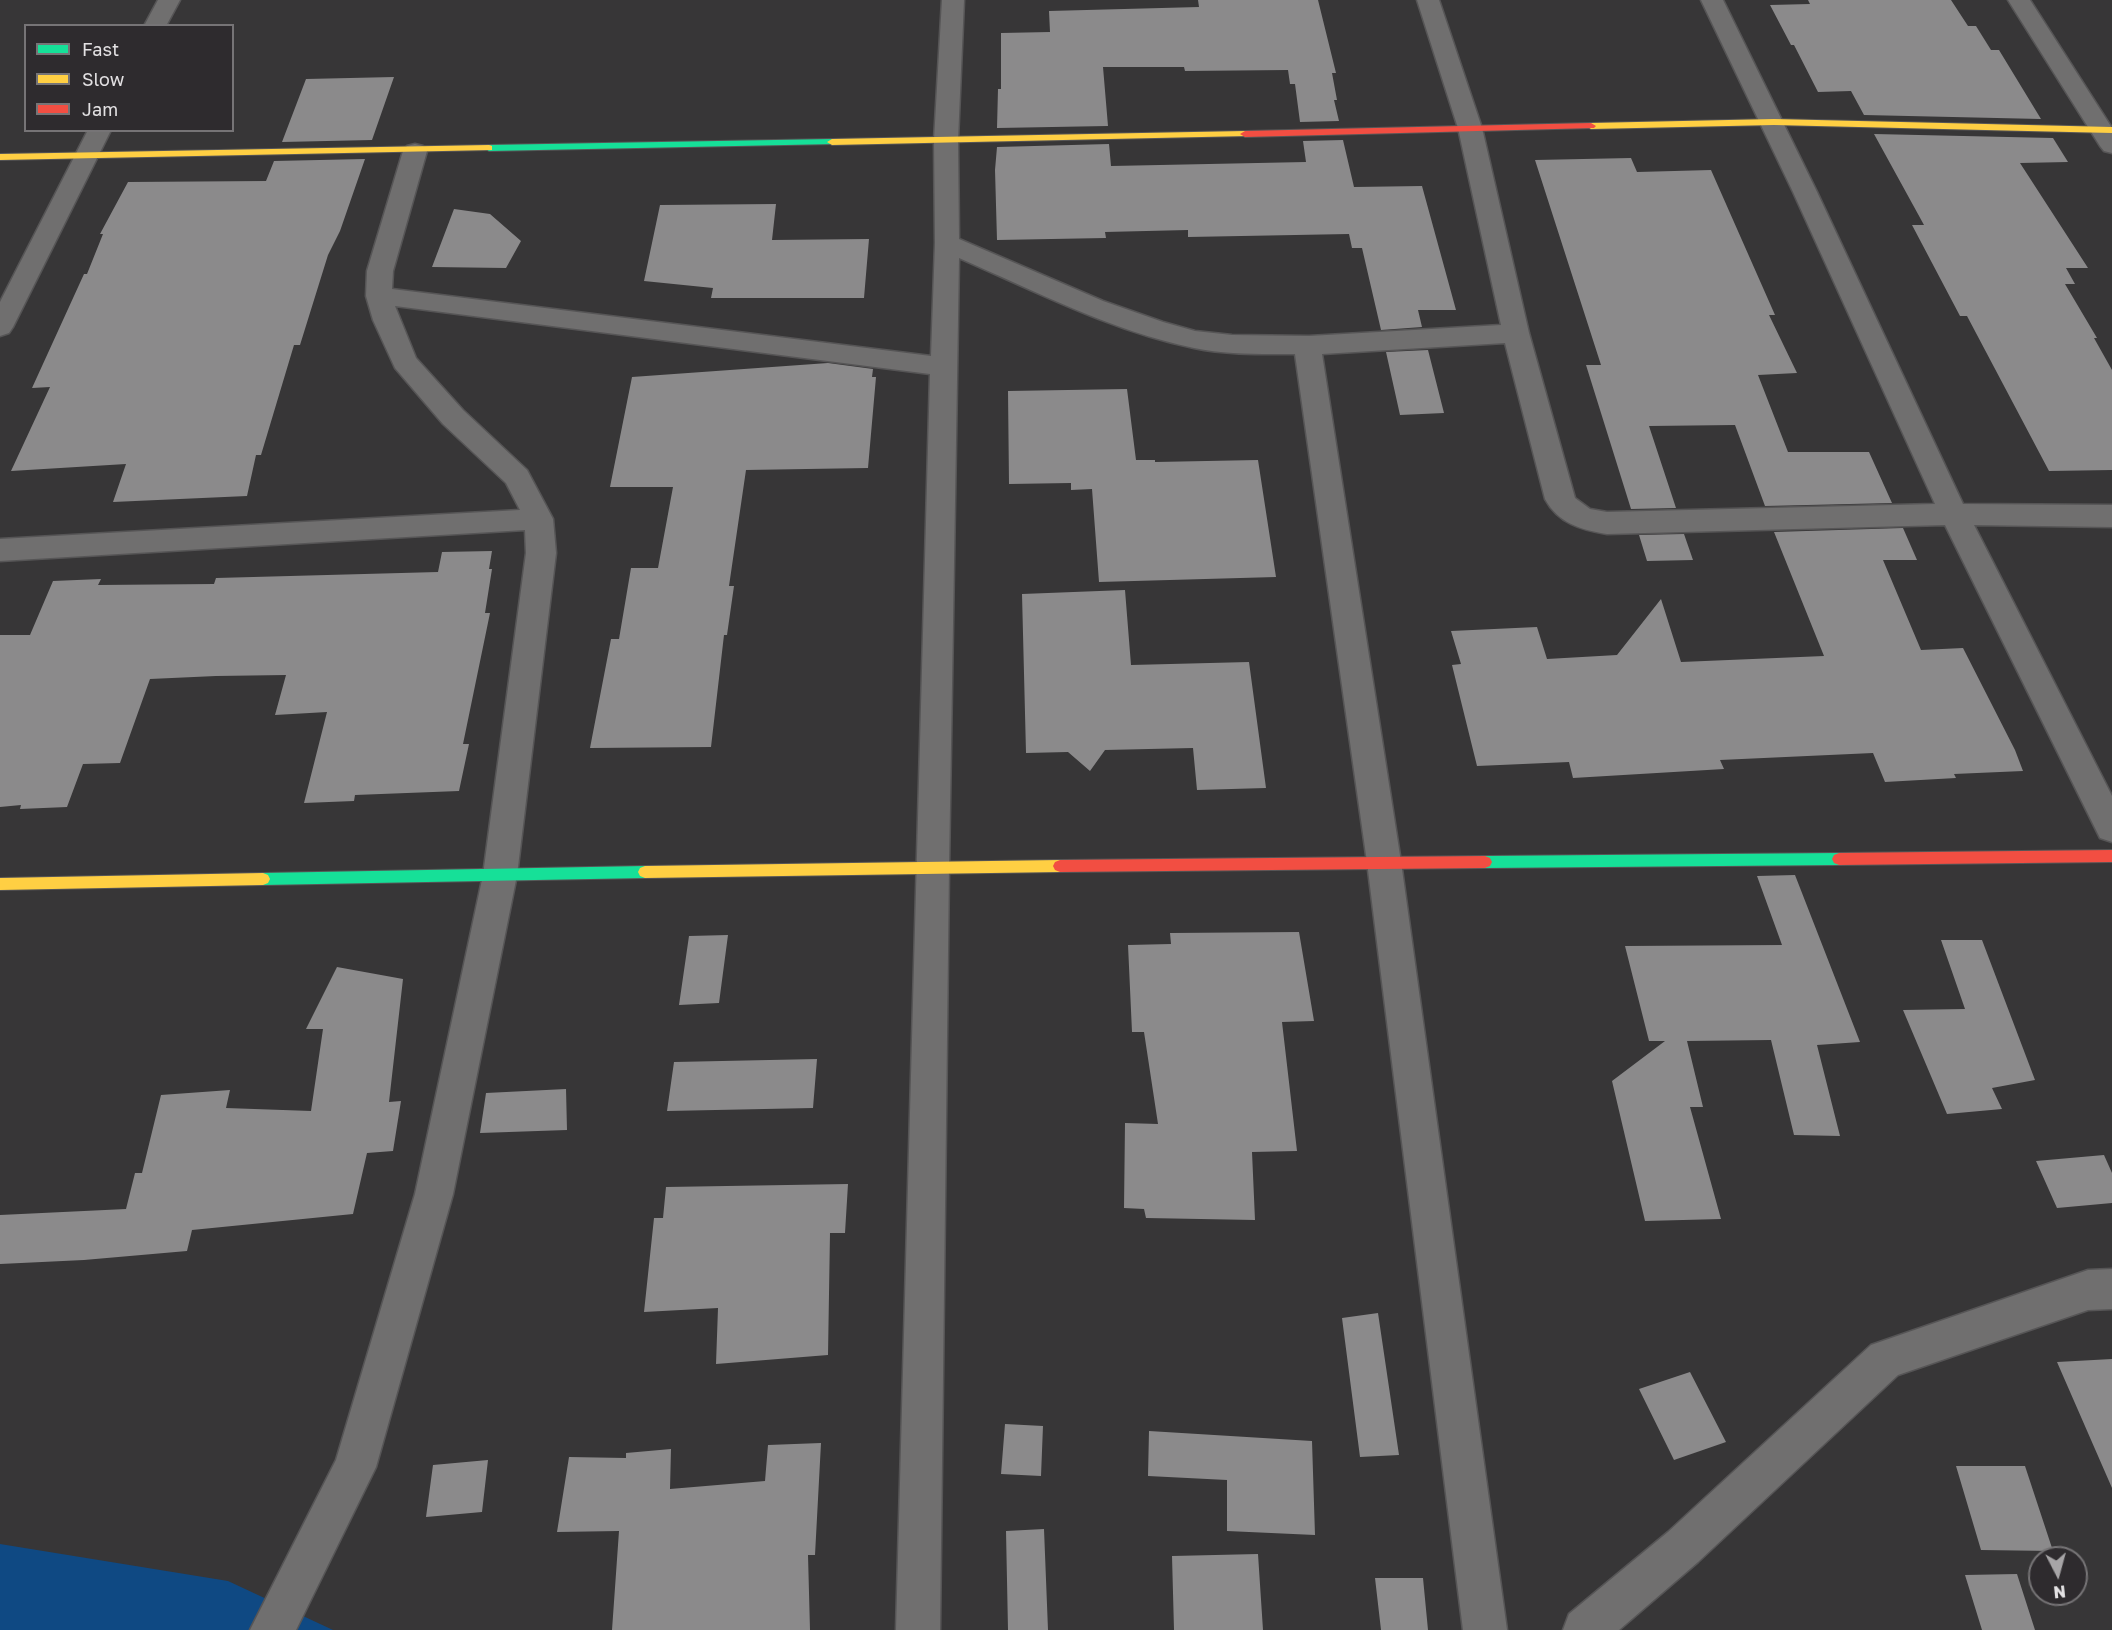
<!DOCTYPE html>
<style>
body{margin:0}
#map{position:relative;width:2112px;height:1630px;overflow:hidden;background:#373637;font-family:"Golos Text",sans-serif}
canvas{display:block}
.legend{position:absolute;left:24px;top:24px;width:210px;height:108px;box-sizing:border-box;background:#2e2b2e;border:2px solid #767476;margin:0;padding:8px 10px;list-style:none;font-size:18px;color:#e3e1e3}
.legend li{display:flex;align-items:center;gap:12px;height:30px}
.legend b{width:30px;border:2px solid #767476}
.north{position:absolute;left:2028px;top:1546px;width:60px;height:60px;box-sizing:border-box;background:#2e2b2e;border:2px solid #767476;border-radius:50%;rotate:174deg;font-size:16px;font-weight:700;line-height:24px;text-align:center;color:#e3e1e3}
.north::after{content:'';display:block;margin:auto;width:21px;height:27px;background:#a7a5a7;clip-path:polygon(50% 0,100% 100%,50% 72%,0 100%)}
</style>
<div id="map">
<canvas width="2112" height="1630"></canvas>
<ul class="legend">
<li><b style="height:8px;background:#16e098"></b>Fast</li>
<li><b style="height:8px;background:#ffcf43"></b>Slow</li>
<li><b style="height:8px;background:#f24e42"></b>Jam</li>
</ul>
<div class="north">N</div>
</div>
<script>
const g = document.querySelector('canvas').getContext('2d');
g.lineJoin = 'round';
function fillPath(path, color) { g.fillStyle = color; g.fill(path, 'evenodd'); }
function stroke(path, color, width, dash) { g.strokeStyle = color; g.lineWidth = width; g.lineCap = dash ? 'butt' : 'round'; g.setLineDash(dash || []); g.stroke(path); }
fillPath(new Path2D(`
 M0 1544 228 1581 333 1630H0Z`), '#0f4983');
fillPath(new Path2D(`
 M1198 0H1318L1336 73H1332L1337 100H1334L1339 121 1300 122 1295 84H1290L1288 70 1185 71 1184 67H1103L1108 126 997 128 998 89H1001V33L1050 32 1049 11 1199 7Z
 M1808 0H1951L1968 26H1976L1991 50H1999L2041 119 1864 115 1851 91 1818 92 1794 45H1791L1770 5 1810 4Z
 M394 77 372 140 282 142 306 79Z
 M1874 134 2053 138 2068 162 2020 163 2088 268H2066L2075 284H2065L2097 338H2094L2112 370V470L2049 471 1967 316H1960L1912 225H1924Z
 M1343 140 1354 187 1422 186 1456 310H1418L1422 327 1381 330 1362 248H1352L1349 234 1188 237V230L1105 232 1106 238 997 240 995 170 997 147 1109 144 1111 166 1306 162 1303 141Z
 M1631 158 1637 172 1711 170 1775 315H1769L1797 373 1758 375 1788 452H1869L1892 503 1765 506 1735 425 1649 426 1676 508 1631 509 1586 365H1601L1535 160Z
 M365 159 340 231 328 255 300 345H294L261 455H256L247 496 113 502 126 464 11 471 50 387 32 388 84 274H87L103 234H100L128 182 266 181 274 161Z
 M776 204 772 240 869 239 864 298H711L713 288 644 281 660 205Z
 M454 209 490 214 521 241 506 268 432 267Z
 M1428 350 1444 413 1400 415 1386 352Z
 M828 363 873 369 872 377H876L868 468 746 470 729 586H734L727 635H724L711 747 590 748 611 639H619L631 568H658L673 487H610L632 377Z
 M1127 389 1136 460H1155V462L1258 460 1276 577 1099 582 1092 489 1071 490V483L1009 484 1008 391Z
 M1903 528 1917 560H1883L1921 650 1963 648 2015 750 2023 771 1954 774 1956 778 1885 782 1873 753 1720 760 1724 769 1573 778 1569 762 1477 766 1452 665 1461 664 1451 631 1537 627 1547 659 1617 655 1661 599 1681 662 1824 656 1774 532Z
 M1684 534 1693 560 1647 561 1639 535Z
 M492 551 489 569H492L485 613H490L463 744H469L459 791 355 795 354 801 304 803 327 712 275 715 286 675 216 676 150 679 120 763 83 764 67 807 20 809 21 805 0 807V635H30L53 581 101 579 98 585 214 584 216 578 438 572 442 552Z
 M1125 590 1131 665 1249 662 1266 788 1197 790 1193 748 1105 750 1090 771 1068 752 1026 753 1022 594Z
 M1795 875 1860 1042 1817 1045 1840 1136 1794 1135 1771 1040 1687 1041 1703 1107H1690L1721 1219 1645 1221 1612 1081 1665 1041H1649L1625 946 1782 945 1757 876Z
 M1299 932 1314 1021 1282 1022 1297 1151 1252 1152 1255 1220 1146 1218 1144 1209 1124 1208 1125 1123 1158 1124 1144 1032H1132L1128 945 1171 944 1170 933Z
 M728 935 719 1003 679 1005 689 936Z
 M1941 940H1982L2035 1080 1992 1088 2002 1109 1947 1114 1903 1010 1965 1009Z
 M337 967 403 979 389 1102 401 1101 393 1151 367 1153 353 1214 192 1230 187 1251 84 1260 0 1264V1215L126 1209 135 1173H142L161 1095 230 1090 226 1108 311 1111 323 1029H306Z
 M817 1059 813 1108 667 1111 674 1062Z
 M566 1089 567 1130 480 1133 486 1093Z
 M2104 1155 2112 1173V1203L2057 1208 2036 1161Z
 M848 1184 845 1233H830L828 1355 716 1364 718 1308 644 1312 654 1218H663L666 1187Z
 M1378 1313 1399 1455 1360 1457 1342 1318Z
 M2112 1359V1488L2057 1362Z
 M1690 1372 1726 1442 1674 1460 1639 1389Z
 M1005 1424 1043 1426 1041 1476 1001 1474Z
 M1149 1431 1312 1441 1315 1535 1227 1531V1480L1148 1476Z
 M821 1443 815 1555H808L810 1630H612L619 1531 557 1532 569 1457 626 1458V1453L671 1449 670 1489 765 1481 768 1445Z
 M488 1460 482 1512 426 1517 433 1465Z
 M1956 1466H2025L2053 1551 1981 1550Z
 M1044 1529 1048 1630H1008L1006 1531Z
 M1258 1554 1263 1630H1174L1172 1556Z
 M2017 1574 2035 1630H1982L1965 1575Z
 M1375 1578H1423L1428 1630H1381Z`), '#8b8a8b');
const street = new Path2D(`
 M158 0H180L166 26H144Z
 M942 0H964L958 140 959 239 1103 301 1163 322 1195 331 1232 335 1309 336 1501 325 1458 128 1417 0H1439L1482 128 1529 333 1575 498 1590 509 1607 512 1935 504 1793 192 1701 0H1723L1817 192 1963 504 2112 505V527L1974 525 2112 796V842L2100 838 1945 525 1607 534C1581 530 1558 523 1545 499L1505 343 1322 354 1401 862 1507 1630H1463L1367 862 1295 354C1262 354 1227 355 1194 348 1112 331 1035 291 959 258L949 867 940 1630H896L930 374 395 306 416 358 463 410 527 470 553 519 556 553 517 875 453 1194 376 1467 296 1630H250L336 1460 415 1194 483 875 526 553 525 530 0 561V539L520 510 506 483 443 424 395 368 373 320 366 296 367 271 403 151 407 146 415 144 423 146 427 151 393 271 392 289 931 356 935 243 934 140Z
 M2008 0H2030L2112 128V153L2104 151 2100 146Z
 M88 130H111L13 327 9 333 0 336V302Z
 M2112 1269V1309L2088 1310 1898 1375 1698 1562 1619 1630H1563L1569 1614 1668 1532 1871 1345 2088 1270Z`);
const fast = new Path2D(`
 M832 139 837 142 835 144 489 151 484 148 489 145Z
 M1839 853 1844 855 1846 859 1844 863 1839 865 1485 868 1480 866 1478 862 1480 858 1485 856Z
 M645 866 650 868 652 872 650 876 645 878 263 885 258 883 256 879 258 875 263 873Z`);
const slow = new Path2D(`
 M1774 119 2112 127V133L1774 125 1591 129 1586 126 1591 123Z
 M1245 131 1250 134 1248 136 832 145 827 142 832 139Z
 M489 145 492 146V150L0 160V154Z
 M1060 860 1065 862 1067 866 1065 870 1060 872 645 878 640 876 638 872 640 868 645 866Z
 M263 873 268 875 270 879 268 883 263 885 0 890V878Z`);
const jam = new Path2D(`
 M1591 123 1596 126 1594 128 1245 137 1240 134 1245 131Z
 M2112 850V862L1839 865 1834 863 1832 859 1834 855 1839 853Z
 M1485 856 1490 858 1492 862 1490 866 1485 868 1060 872 1055 870 1053 866 1055 862 1060 860Z`);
stroke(street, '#565556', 3);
stroke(fast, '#565556', 2);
stroke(slow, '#565556', 2);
stroke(jam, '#565556', 2);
fillPath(street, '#706f6f');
fillPath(fast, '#16e098');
fillPath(slow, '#ffcf43');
fillPath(jam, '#f24e42');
</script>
